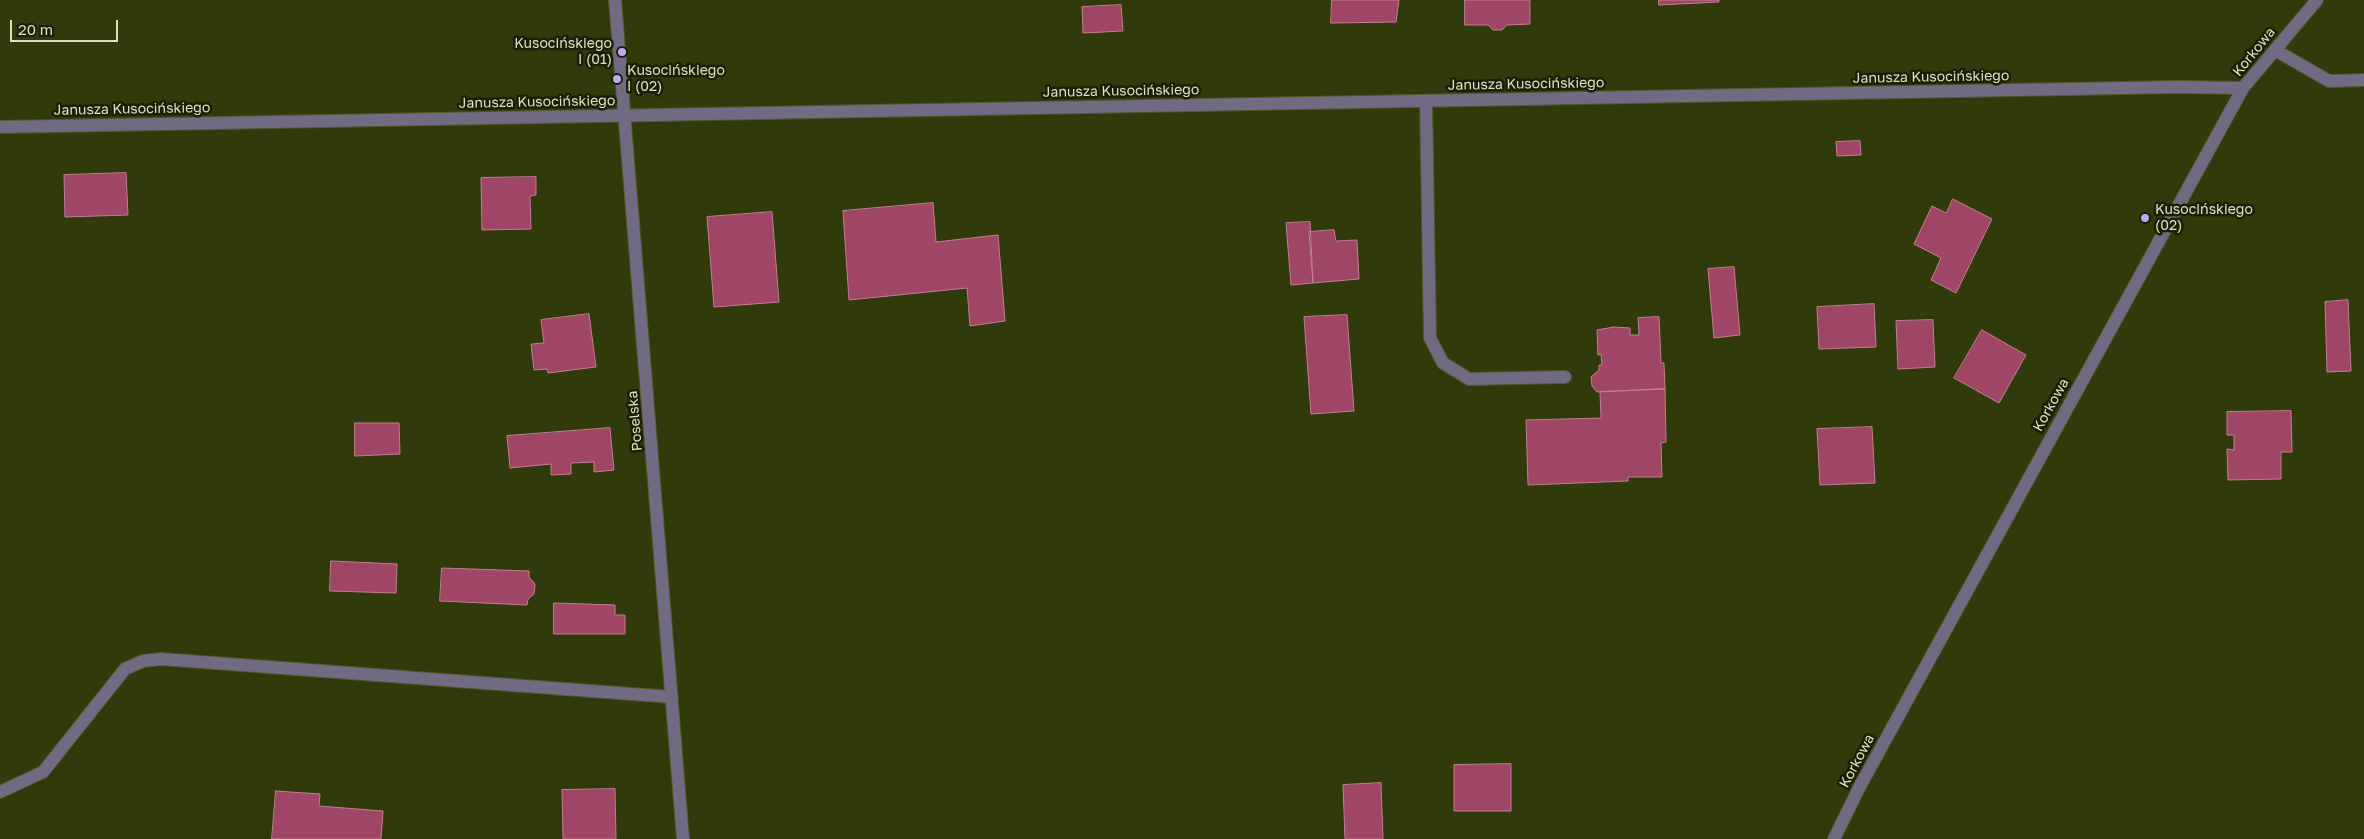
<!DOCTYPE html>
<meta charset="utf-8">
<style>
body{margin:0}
#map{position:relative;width:2364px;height:839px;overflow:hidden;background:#313a0a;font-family:"Golos Text",sans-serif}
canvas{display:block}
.scale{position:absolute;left:10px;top:20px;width:108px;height:22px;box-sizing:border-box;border:2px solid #dae2c3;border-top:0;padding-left:6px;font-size:15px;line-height:18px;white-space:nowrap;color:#dae2c3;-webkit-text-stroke:4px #1a1f06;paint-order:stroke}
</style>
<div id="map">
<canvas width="2364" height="839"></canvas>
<div class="scale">20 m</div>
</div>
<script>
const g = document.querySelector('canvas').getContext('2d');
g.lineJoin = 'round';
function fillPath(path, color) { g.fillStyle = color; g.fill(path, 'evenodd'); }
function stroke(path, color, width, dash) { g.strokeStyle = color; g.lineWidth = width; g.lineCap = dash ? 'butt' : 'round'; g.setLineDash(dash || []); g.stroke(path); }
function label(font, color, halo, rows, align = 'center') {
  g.font = font + ' "Golos Text",sans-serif'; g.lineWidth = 5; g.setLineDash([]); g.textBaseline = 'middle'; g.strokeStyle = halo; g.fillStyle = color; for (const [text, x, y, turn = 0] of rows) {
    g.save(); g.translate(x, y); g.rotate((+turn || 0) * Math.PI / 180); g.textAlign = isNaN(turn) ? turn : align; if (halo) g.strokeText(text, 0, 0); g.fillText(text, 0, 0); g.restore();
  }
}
const building = new Path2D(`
 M1332 0H1399L1396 22 1331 23Z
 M1465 0H1530V24L1507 25 1502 30H1493L1488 25H1465Z
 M1659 0H1719V2L1659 5Z
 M1121 5 1123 31 1083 33 1082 7Z
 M1860 141 1861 155 1837 156 1836 142Z
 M126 173 128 215 65 217 64 175Z
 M536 177V195L530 196 531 229 482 230 481 178Z
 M1953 199 1992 219 1956 293 1931 280 1941 258 1914 244 1932 206 1946 213Z
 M933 203 936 242 998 235 1005 321 970 326 967 288 849 300 843 211Z
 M772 212 779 302 714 307 707 217Z
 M1310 222 1313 283 1291 285 1286 223Z
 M1334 230 1336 241 1357 240 1359 279 1313 283 1309 232Z
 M1734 267 1740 335 1714 338 1708 269Z
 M2348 300 2351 371 2327 372 2325 302Z
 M1874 304 1876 347 1819 349 1817 307Z
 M589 314 596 367 548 373 547 369 534 370 531 344 544 343 541 320Z
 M1347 315 1354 411 1311 414 1304 317Z
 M1659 317 1661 363H1664L1665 389 1597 392 1592 386 1591 377 1599 370V365H1602L1601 354 1598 355 1597 330 1614 327 1630 328V335H1639L1638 318Z
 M1933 320 1935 367 1898 369 1896 321Z
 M1982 330 2026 355 1999 403 1954 378Z
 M1665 389 1666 442 1661 443 1662 477H1628V481L1528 485 1526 420 1601 418 1600 392Z
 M2291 411 2292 452H2281V479L2228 480 2227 449 2234 450V435H2227V412Z
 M355 423H399L400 454 355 456Z
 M1872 427 1875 483 1820 485 1817 429Z
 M610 428 614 470 594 472V462L571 463V474L551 475V464L510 468 507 436Z
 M331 561 397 564 396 593 330 591Z
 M442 568 529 571V577L535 584 534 594 528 599 527 605 440 601Z
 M554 603 615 605V615H625V634H554Z
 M1511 764V811H1454V765Z
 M1381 783 1383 839H1345L1343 785Z
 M615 789 616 839H563L562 790Z
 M276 791 320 794 319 806 383 811 381 839H272Z`);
fillPath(building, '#9f4565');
stroke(building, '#c27f94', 1);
const minor = new Path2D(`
 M615 0 683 839
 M2275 50 2329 81 2364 80
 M1426 101 1430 338 1443 363 1469 379 1565 377
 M0 127 2177 87 2243 88
 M0 792 43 772 125 669 143 661 161 659 672 697
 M1834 839 1859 788 2243 88 2317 0`);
stroke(minor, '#4f582b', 14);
stroke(minor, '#716a82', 12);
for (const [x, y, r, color] of [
 [622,52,5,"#c1a8f3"],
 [617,79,5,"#c1a8f3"],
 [2145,218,5,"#c1a8f3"]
]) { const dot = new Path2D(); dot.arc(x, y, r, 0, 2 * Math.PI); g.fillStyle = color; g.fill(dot); stroke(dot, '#1a1f06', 2); }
label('14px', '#dae2c3', '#1a1f06', [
 ["Kusocińskiego",612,44,"right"],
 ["I (01)",612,60,"right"],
 ["Kusocińskiego",627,71],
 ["I (02)",627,87],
 ["Kusocińskiego",2155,210],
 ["(02)",2155,226]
], 'left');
label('14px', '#dae2c3', '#1a1f06', [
 ["Korkowa",2254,52,-51],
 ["Janusza Kusocińskiego",1931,77,-1],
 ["Janusza Kusocińskiego",1526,84,-1],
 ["Janusza Kusocińskiego",1121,91,-1],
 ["Janusza Kusocińskiego",537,102,-1],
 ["Janusza Kusocińskiego",132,109,-1],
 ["Korkowa",2051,405,-61],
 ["Poselska",635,421,-95],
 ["Korkowa",1857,761,-62]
]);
</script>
